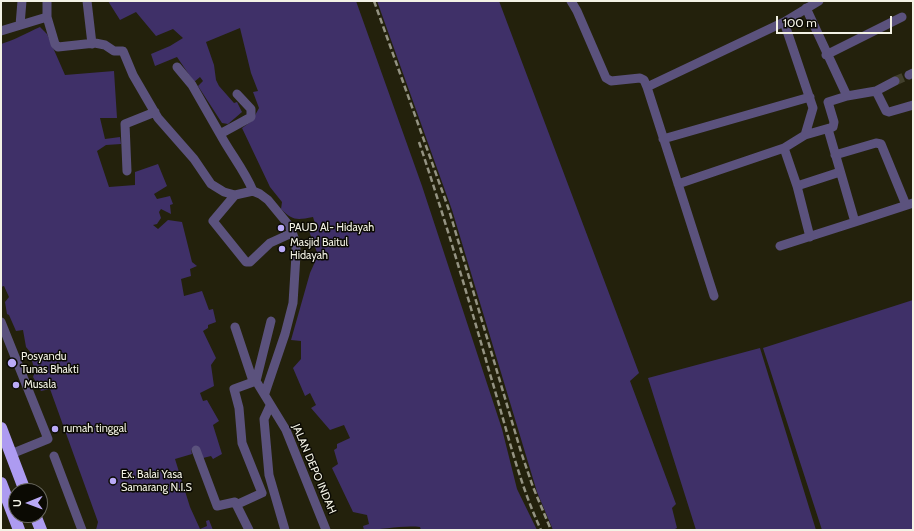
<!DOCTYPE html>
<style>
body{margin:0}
#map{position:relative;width:914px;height:531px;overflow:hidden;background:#23210c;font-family:Cabin,sans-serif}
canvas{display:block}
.frame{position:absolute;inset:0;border:2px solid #f3f2e5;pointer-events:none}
.north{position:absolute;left:8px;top:483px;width:40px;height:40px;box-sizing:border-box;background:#0b0a03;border:1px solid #68675d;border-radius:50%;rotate:269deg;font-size:11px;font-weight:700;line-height:16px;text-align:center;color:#f3f2e5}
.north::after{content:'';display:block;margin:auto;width:14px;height:18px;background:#baaaf7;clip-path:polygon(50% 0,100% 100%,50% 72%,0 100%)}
.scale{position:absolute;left:776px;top:16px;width:116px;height:18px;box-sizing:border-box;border:2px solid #f3f2e5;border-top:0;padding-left:5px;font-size:12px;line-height:14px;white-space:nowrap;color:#f3f2e5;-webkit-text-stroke:3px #0b0a03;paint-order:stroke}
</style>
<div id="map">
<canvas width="914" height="531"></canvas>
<div class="frame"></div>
<div class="north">U</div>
<div class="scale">100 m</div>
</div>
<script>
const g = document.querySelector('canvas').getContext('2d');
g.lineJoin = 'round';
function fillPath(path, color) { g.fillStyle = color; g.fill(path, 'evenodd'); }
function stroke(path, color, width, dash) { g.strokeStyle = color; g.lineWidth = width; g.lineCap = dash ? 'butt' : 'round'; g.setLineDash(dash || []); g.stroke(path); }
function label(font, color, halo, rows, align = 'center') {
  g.font = font + ' Cabin,sans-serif'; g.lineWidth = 3; g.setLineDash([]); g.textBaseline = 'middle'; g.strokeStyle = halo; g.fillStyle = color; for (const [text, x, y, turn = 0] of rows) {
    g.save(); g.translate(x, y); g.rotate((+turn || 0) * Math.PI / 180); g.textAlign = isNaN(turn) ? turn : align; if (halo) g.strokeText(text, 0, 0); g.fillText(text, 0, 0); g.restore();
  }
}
fillPath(new Path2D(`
 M108 1H356L422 186 502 429 517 489 537 530H421L420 527C402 525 383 530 364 530L363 526 369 524 367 515 353 512 332 468 338 464 334 450 337 448V444L350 438 344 425 330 430 311 408 316 405 310 393 305 396 293 368 301 359V341L291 340 310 273 318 255 309 231 316 227 313 217C297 220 293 221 281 209L282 202 270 187 242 128 252 121 259 108 253 92 258 91 251 73 240 28 206 42 214 65 216 80 219 86 234 103 237 102 242 112 228 124 222 123 198 86 203 81 200 77 194 82 177 57 155 66 151 54 170 46 183 38 173 29 156 36 136 12 120 20Z
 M377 1H499L639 373 630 381 676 504 672 508 677 528 673 530H553L537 492 452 210Z
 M40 27 47 34 65 75 114 71 117 118H100L105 139 120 137 121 144 106 145 97 151 109 187 135 185V172L158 164 167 186 154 194 157 199 170 196 173 204 170 205 171 214 161 209 159 212 161 218 157 224 153 225 158 229 168 220 182 222 192 262 197 266 190 269 191 276 181 279 184 296 202 291 209 310 213 309 216 322 208 325V328L203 331 216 358 211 365 214 386 200 393 203 401 207 400 219 421 213 425 222 454 213 459 211 456 203 458 197 448 191 450 192 454 175 459 190 507 200 529 207 526 206 521 209 520 213 530H96L98 522 50 389 41 391 33 377 35 371 32 361 35 358 26 347 23 330 16 331 9 315 7 314 5 302 9 297 4 286 1 287V44C15 40 26 33 40 27Z
 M913 300V530H822L763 348Z
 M760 348 816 530H696L648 378Z`), '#3f3068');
stroke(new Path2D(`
 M895 81 909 75`), '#42402d', 9, [9, 4.5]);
stroke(new Path2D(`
 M87 1 92 44
 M571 1 577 11 606 78 611 81 640 78 644 80 647 87
 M806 8 847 96
 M47 17V1
 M784 22 813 108 805 135
 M20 25 22 1
 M1 31 47 17 55 44 58 47 95 43 105 45 114 51H123L133 75 158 118 194 159 211 184 224 192 235 195 253 191 260 194 268 200 287 223 292 232 296 243V255L293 303 285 334 265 393
 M826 55 902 17
 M177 67 192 85 220 134
 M909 75 913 73
 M876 91 895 81
 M237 94 251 109V117L220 134C230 153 245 171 253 191
 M663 139 810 97
 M784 148 797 186 810 237
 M835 155 876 143 881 144 906 205
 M127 171 125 124 155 112
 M678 184 784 148 805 135 833 127 834 122 828 102 847 96 876 91 886 111 889 112 913 105
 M797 186 840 172
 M235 195 213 221 246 262H250L270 243 292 233
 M855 222 913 203
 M780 246 855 222 828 129
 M714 296 647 87 784 22 819 1
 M1 322 48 439 11 454
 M235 327 253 381
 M256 381 271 321
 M270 406 264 419 269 475 285 530
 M196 450 217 506 235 502 249 530
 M54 456 82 530
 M238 504 262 493 242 443 239 408 234 389 256 381 286 430 326 530`), '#5b527d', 9);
stroke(new Path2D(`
 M1 428 25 491
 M1 483 19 530
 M35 515 41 530`), '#ad9bf1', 12);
stroke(new Path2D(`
 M374 1 449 210 521 452 533 487 551 530
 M419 142C445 219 468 297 490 374 506 426 518 481 541 530`), '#949382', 2.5, [6, 3]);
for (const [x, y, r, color] of [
 [281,228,4,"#baaaf7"],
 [282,249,4,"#baaaf7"],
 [12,363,5,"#baaaf7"],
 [16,385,4,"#baaaf7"],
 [55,429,4,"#baaaf7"],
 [113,481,4,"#baaaf7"]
]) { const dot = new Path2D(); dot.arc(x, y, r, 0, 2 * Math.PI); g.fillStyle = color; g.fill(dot); stroke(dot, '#0b0a03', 1.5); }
label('11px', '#f3f2e5', '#0b0a03', [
 ["PAUD Al- Hidayah",289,228],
 ["Masjid Baitul",290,243],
 ["Hidayah",290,256],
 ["Posyandu",21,357],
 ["Tunas Bhakti",21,370],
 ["Musala",24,385],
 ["rumah tinggal",63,429],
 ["Ex. Balai Yasa",121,475],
 ["Samarang N.I.S",121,488]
], 'left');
label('11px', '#f3f2e5', '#0b0a03', [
 ["JALAN DEPO INDAH",314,469,67]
]);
</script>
